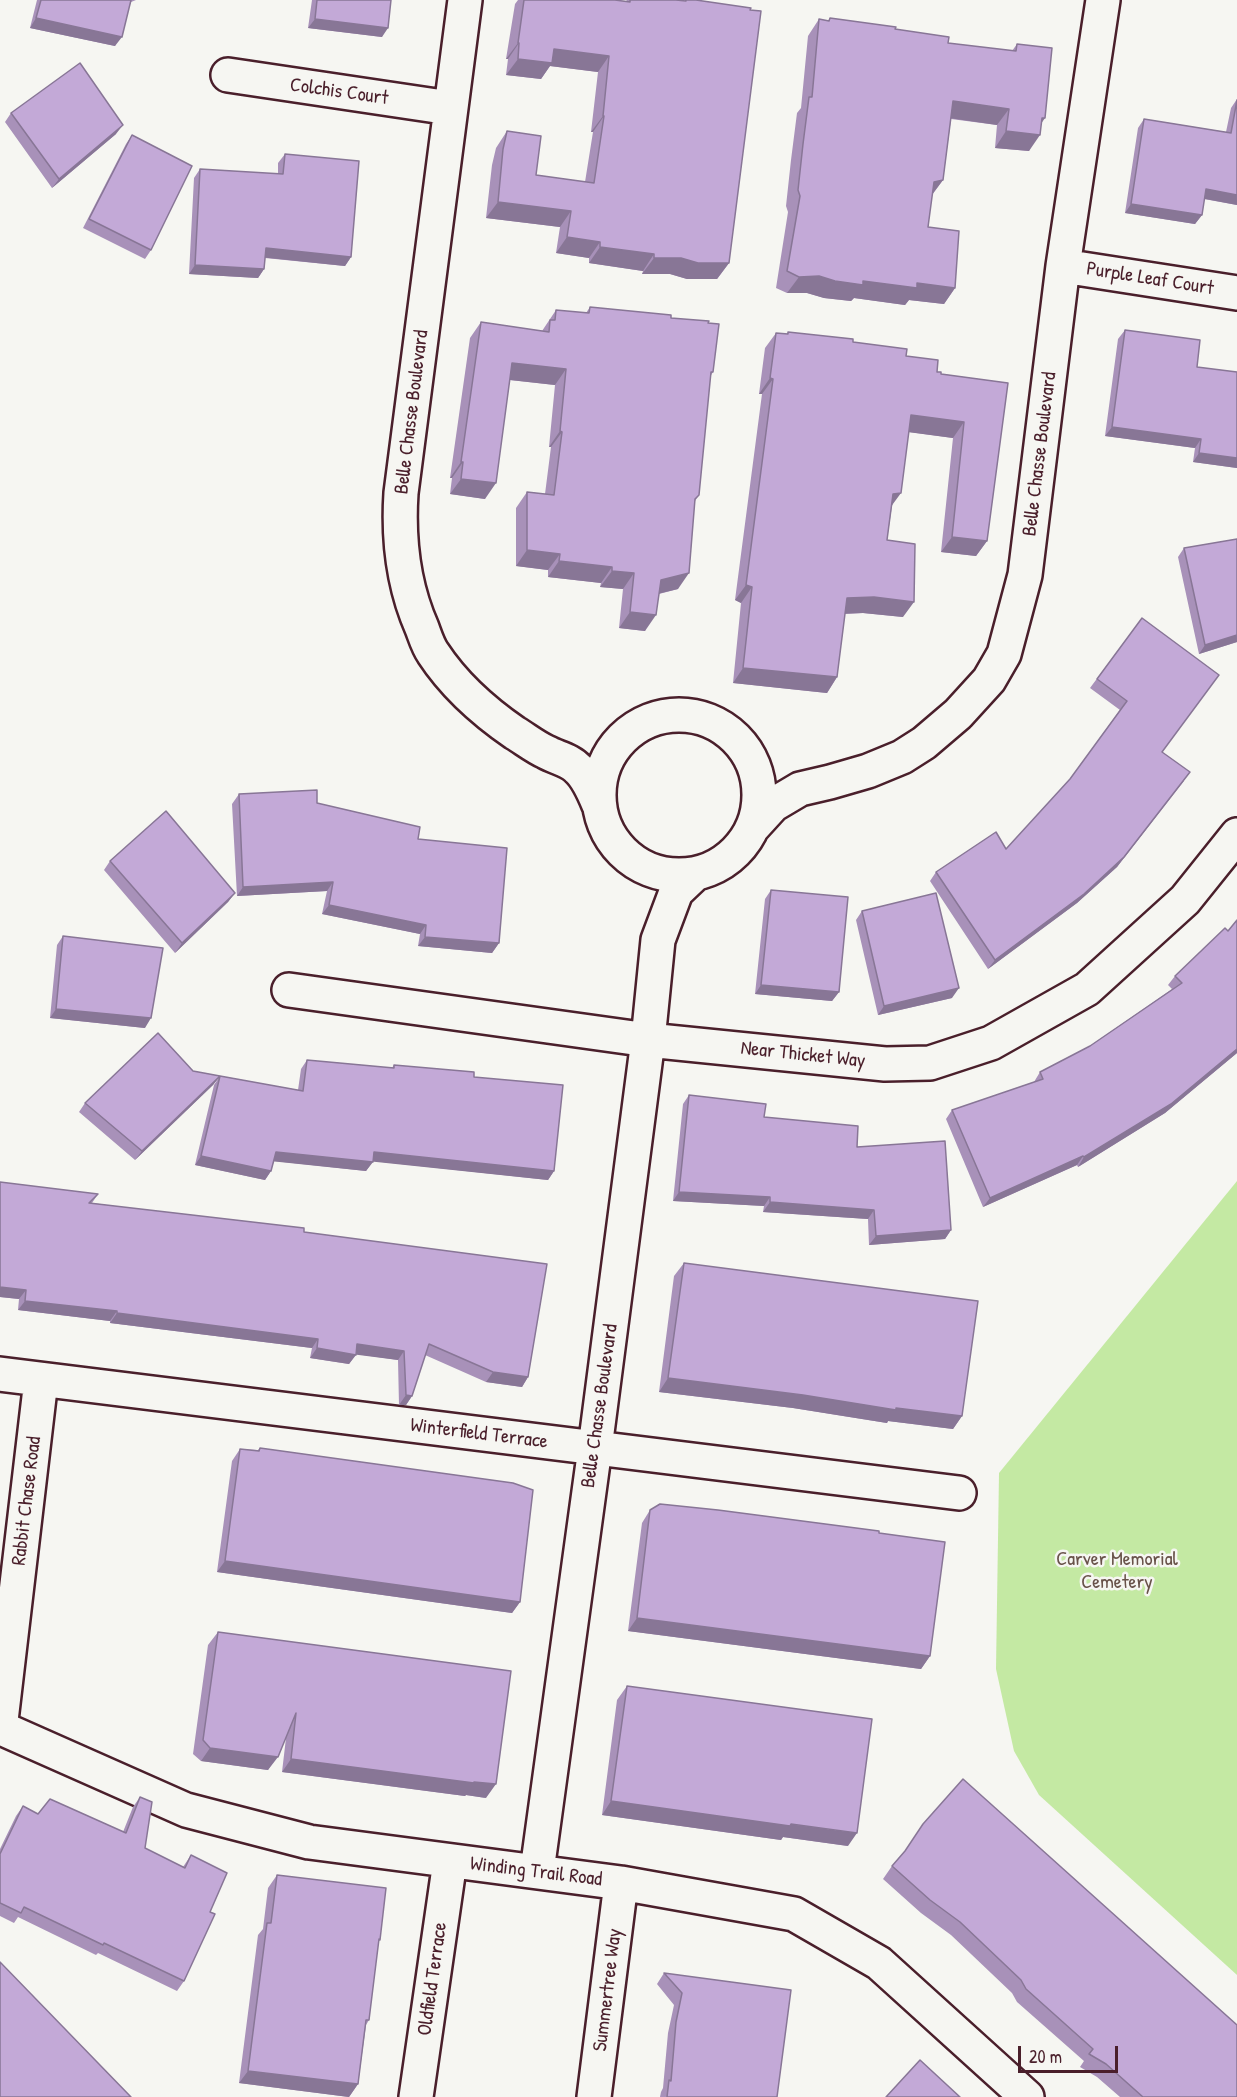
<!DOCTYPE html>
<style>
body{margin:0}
#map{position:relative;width:1237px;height:2097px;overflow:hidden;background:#f6f6f2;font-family:"Patrick Hand",sans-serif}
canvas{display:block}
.scale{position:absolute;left:1018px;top:2046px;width:100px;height:27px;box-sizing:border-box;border:3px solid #4a1f2b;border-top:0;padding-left:8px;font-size:18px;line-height:21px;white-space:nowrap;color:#4a1f2b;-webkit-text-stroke:4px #f6f6f2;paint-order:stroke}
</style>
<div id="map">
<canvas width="1237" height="2097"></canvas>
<div class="scale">20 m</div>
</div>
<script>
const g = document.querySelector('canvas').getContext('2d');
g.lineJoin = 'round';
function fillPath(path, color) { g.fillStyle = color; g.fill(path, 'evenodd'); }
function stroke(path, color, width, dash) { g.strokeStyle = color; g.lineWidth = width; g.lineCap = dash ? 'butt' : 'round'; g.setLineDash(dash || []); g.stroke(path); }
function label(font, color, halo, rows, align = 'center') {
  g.font = font + ' "Patrick Hand",sans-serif'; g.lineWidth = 5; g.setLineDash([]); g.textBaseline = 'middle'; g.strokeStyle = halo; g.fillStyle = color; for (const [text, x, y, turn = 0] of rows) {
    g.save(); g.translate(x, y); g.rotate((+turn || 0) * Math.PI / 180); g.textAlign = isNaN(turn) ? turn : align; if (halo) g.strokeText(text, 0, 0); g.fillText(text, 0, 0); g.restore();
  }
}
fillPath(new Path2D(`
 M1237 1181V1975L1039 1795 1014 1751 996 1669 999 1473Z`), '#c4e9a3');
const minor = new Path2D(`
 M465 0 401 493C398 539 403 585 422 628 425 636 428 646 433 653 454 685 483 711 515 733 525 739 535 747 546 752 557 758 570 760 578 769 588 778 594 793 599 805
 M228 75 450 108
 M1063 266 1237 293
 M599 795a80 80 0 1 1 160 0a80 80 0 1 1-160 0Z
 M752 828 773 805 800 789 830 782 868 771 902 757 924 743 958 714 989 680 1004 654 1025 575 1063 266 1103 0
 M289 990 648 1040 885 1064 930 1063 991 1043 1087 989 1185 900 1237 835
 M0 1374 959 1493
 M1 1728 186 1810 309 1842 621 1883 794 1914 879 1963 1027 2097
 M0 1729 41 1380
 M537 1871 595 1448 648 1040 658 940 676 892 695 874
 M416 2097 450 1861
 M594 2097 621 1883`);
stroke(minor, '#4a1f2b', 38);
stroke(minor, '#f6f6f2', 33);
fillPath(new Path2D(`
 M37 0H136L131 2 115 46 30 28Z
 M312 0H391L382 37 308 28Z
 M518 0H615L626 1 627 0H676L684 1 685 0H696L729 263 717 279H687L670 274H642L643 271 589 263V258L556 253 560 227 486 218 492 165 496 148 507 131 536 175 585 182 593 132H591L598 72 550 66 541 79 506 75 508 59H506L515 4Z
 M830 18 895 29 948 43 1012 51 1017 44 1042 123 1029 151 995 148 997 125 951 119 943 180 932 195 928 227 955 288 944 304 909 300 905 305 854 298 851 301 824 298 807 293H787L776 288 788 212 786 206 791 160 797 113 801 108 808 36 819 19 828 21Z
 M1237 99V205L1204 199 1202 215 1195 224 1125 213 1138 128 1144 119 1226 132 1231 108Z
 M11 113 116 134 52 188 5 122Z
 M132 135 151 250 145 259 83 228 126 144Z
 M285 154 351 257 345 266 265 258 264 269 258 278 189 274 194 178 200 169 278 174V163Z
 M590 307 708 323 713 372 710 377 699 495 695 501 678 589 659 594 645 631 619 628 623 589 600 587 601 583 548 577V570L516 566V508L527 492 545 494 551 447H549L555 385 510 380 485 499 450 494 452 478H450L470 338 481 322 542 331 556 310 586 313Z
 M1125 330 1197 367 1237 372V468L1193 462 1195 448 1105 436 1118 339Z
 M788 332 853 342 906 356 941 374 1008 383 987 541 976 556 941 552 953 438 909 432 892 506 887 540 903 617 863 613 845 614 837 677 827 693 733 683 741 603 735 600 762 394H759L765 348 776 333 787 334Z
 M1184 548 1237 642 1199 654 1178 557Z
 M1142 618 1162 752 1184 781 1117 867 1077 903 988 969 930 881 936 872 1006 849 1070 779 1120 710 1090 688Z
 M239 794 317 803 418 839 499 943 492 953 418 946 420 934 322 914 327 891 237 896 232 804Z
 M110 861 235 893 228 902 175 953 104 870Z
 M771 890 839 992 832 1001 755 994 765 899Z
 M862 911 952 998 878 1015 856 920Z
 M1237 920V1053L1165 1113 1078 1167 1077 1165 983 1207 946 1119 952 1110 1034 1082 1040 1072 1090 1046 1172 989 1168 985 1175 976 1228 931Z
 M63 936 145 1028 50 1018 57 945Z
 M307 1060 392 1068 394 1065 474 1077 554 1171 548 1180 373 1161 366 1171 274 1161 271 1171 265 1180 195 1165 214 1085 220 1076 298 1090 301 1069Z
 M193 1071 220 1076 213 1085 135 1160 79 1112 85 1103Z
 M689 1095 764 1117 857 1147 951 1230 945 1239 869 1245 868 1219 763 1212 764 1206 673 1201 683 1104Z
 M98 1194 92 1203 304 1232 528 1377 522 1387 486 1382 425 1355 412 1396 406 1405H399L398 1360 356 1354 349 1364 310 1358 312 1348 110 1323V1321L18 1310 19 1299 0 1297Z
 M684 1263 962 1416 953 1429 888 1421 887 1423 793 1408 659 1392 674 1276Z
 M260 1448 520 1602 512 1613 217 1572 232 1461 240 1449 258 1450Z
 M650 1510 879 1533 930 1656 921 1669 628 1631 642 1523Z
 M218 1632 486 1798 466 1795 465 1796 282 1772 286 1738 268 1770 201 1761 193 1754 208 1645Z
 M627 1686 848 1846 783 1837 781 1840 602 1815 617 1700Z
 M140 1797 145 1848 183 1867 191 1855 210 1912 184 1981 177 1991 98 1953 96 1955 18 1917 14 1923 0 1916V1849L16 1816 23 1806 38 1814 123 1832 133 1807Z
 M892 1866 1237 2097H1120L1097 2077 1080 2067 1084 2061 1017 2002 1012 1993 951 1935 921 1913 883 1879Z
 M277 1875 378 1943 369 2020 366 2025 358 2084 349 2097 239 2083 258 1935 263 1929 268 1888Z
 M664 1973 777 2097H660L661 2092 663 2088 668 2033 674 2005 657 1984Z`), '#a891b9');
fillPath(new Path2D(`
 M36 18 122 37 115 46 30 28Z
 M315 19 388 28 382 37 308 28Z
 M518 43H519L508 59H506Z
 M554 49 609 56 598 72 550 66 541 79 506 75 518 59Z
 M953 101 1009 109 997 125 942 117Z
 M603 116H604L593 132H591Z
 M1042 118H1045L1034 134 1040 135 1029 151 995 148 1006 131Z
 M123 125 116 134 52 188 59 179Z
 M943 180 931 196 934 182Z
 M1206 189 1237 195V205L1200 198Z
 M498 202 571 211 560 227 486 218Z
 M1131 204 1202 215 1195 224 1125 213Z
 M567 237 600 242 589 258 556 253Z
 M600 247 654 254 643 271 589 263Z
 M266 248 351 257 345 266 259 257Z
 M654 258H681L729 263 717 279H687L670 274H642Z
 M195 265 264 269 258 278 189 274Z
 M819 276 863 281 917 283 955 288 944 304 909 300 905 305 854 298 851 301 824 298 807 293H787L799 277Z
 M512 363 566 369 555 385 501 379Z
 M770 378 773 379 762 394H759Z
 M911 415 964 422 953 438 900 431Z
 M1112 427 1201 439 1195 448 1105 436Z
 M560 431 562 432 551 447H549Z
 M1199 453 1237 458V468L1193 462Z
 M461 462H463L452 478H450Z
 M461 479 496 483 485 499 450 494Z
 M901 493 890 508 893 494Z
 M952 537 987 541 976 556 941 552Z
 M527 550 560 554 548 570 516 566Z
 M559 561 612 567 601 583 548 577Z
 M612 571 634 573 623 589 600 587Z
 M689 573 678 589 649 596 661 580Z
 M746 585 752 587 741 603 735 600Z
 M874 597 914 602 903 617 863 613 836 614 847 598Z
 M630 612 656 615 645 631 619 628Z
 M1237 635V642L1199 654 1205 645Z
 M743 668 837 677 827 693 733 683Z
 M1190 772 1117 867 1077 903 988 969 995 960Z
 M333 882 327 891 237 896 243 887Z
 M235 893 228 902 175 953 182 943Z
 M329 905 426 925 420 934 322 914Z
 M425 937 499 943 492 953 418 946Z
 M761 985 839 992 832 1001 755 994Z
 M959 988 952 998 878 1015 884 1006Z
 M56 1009 151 1018 145 1028 50 1018Z
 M1237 1049V1053L1165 1113 1078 1167 1084 1157Z
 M220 1076 213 1085 135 1160 142 1151Z
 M276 1152 373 1162 366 1171 270 1161Z
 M374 1152 554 1171 548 1180 367 1161Z
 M201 1156 271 1171 265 1180 195 1165Z
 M1083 1156 1077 1165 983 1207 990 1198Z
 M679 1192 770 1197 764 1206 673 1201Z
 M770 1202 874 1210 868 1219 763 1212Z
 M951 1230 945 1239 869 1245 876 1236Z
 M0 1287 26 1290 19 1299 0 1297Z
 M25 1301 117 1311 110 1321 18 1310Z
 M117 1313 318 1339 312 1348 110 1323Z
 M357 1344 404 1351 398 1360 351 1354Z
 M317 1348 356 1355 349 1364 310 1358Z
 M493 1372 528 1377 522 1387 486 1382Z
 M668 1378 803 1395 962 1416 953 1429 888 1421 887 1423 793 1408 659 1392Z
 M406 1395 412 1396 406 1405H399Z
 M225 1561 520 1602 512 1613 217 1572Z
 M637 1618 930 1656 921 1669 628 1631Z
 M210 1748 278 1757 268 1770 201 1761Z
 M291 1759 496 1784 486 1798 466 1795 465 1796 282 1772Z
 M611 1801 857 1833 848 1846 783 1837 781 1840 602 1815Z
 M248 2071 358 2084 349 2097 239 2083Z`), '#887696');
const building = new Path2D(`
 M41 0H131L122 37 36 18Z
 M317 0H391L388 28 315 19Z
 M524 0H615L630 2V0H676L686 1V0H696L751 8 750 10 761 11 729 263H698L681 258H654V254L600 247V242L567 237 571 211 498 202 503 149 507 131 541 136 536 175 594 183 604 116H603L609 56 554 49 552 63 518 59 519 43H518Z
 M830 18 896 27 895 29 949 37 948 43 1016 51 1017 44 1052 48 1045 118H1042L1040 135 1006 131 1009 109 953 101 943 180 934 182 928 227 959 231 955 288 917 283V288L863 281V285L835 281 819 276 799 277 787 271 800 196 798 190 803 144 809 97H812L819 19 829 21Z
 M80 63 123 125 59 179 11 113Z
 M1237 100V195L1206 189 1202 215 1131 204 1144 119 1231 133Z
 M132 135 192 166 151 250 89 219Z
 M285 154 359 161 351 257 266 248 264 269 195 265 200 169 283 174Z
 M590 307 671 315V318L709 321 708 323 719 324 713 372H711L699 495 695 499 689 573 661 580 656 615 630 612 634 573 612 571V567L559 561 560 554 527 550V492L554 495 562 432 560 431 566 369 512 363 496 483 461 479 463 462H461L481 322 549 332 550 320H555L556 310 589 313Z
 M1125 330 1200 340 1197 367 1237 372V458L1199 453 1201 439 1112 427Z
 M788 332 853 339V342L907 349 906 356 938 360 937 372H941V374L1008 383 987 541 952 537 964 422 911 415 901 493 893 494 887 540 915 544 914 602 874 597 847 598 837 677 743 668 752 587 746 585 773 379 770 378 776 333 788 334Z
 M1237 539V635L1205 645 1184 548Z
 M1142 618 1219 675 1162 752 1190 772 1124 857 1084 894 995 960 936 872 996 832 1006 849 1070 779 1127 701 1097 679Z
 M317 790V803L420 827 418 839 507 848 499 943 425 937 426 925 329 905 333 882 243 887 239 794Z
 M166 811 235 893 182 943 110 861Z
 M771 890 848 897 839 992 761 985Z
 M936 893 959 988 884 1006 862 911Z
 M1237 920V1049L1171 1104 1084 1157 1083 1156 990 1198 952 1110 1043 1079 1040 1072 1090 1046 1182 983 1175 976 1225 928 1228 931Z
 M63 936 163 948 151 1018 56 1009Z
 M158 1033 193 1071 220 1076 142 1151 85 1103Z
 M307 1060 394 1068V1065L474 1072V1077L563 1085 554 1171 374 1152 373 1162 276 1152 271 1171 201 1156 220 1076 303 1091Z
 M689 1095 766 1104 764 1117 858 1126 857 1147 945 1141 951 1230 876 1236 874 1210 770 1202V1197L679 1192Z
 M0 1182 98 1194 89 1203 304 1228V1232L547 1264 528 1377 493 1372 429 1344 412 1396 406 1395 404 1351 357 1344 356 1355 317 1348 318 1339 117 1313V1311L25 1301 26 1290 0 1287Z
 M684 1263 978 1301 962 1416 896 1408V1410L803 1395 668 1378Z
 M260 1448 513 1483 533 1490 520 1602 225 1561 240 1449 259 1451Z
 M660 1504 718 1510 879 1531V1533L945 1542 930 1656 637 1618 650 1510Z
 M218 1632 511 1671 496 1784 474 1782V1783L291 1759 296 1713 278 1757 210 1748 203 1740Z
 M627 1686 872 1719 857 1833 791 1824 790 1826 611 1801Z
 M963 1779 1237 2025V2097H1143L1106 2064 1089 2054 1093 2049 1026 1989 1021 1980 960 1922 930 1900 892 1866 905 1851 923 1824Z
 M140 1797 152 1802 145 1848 185 1868 191 1855 227 1873 210 1912 215 1914 184 1981 104 1943 103 1945 24 1907 21 1913 0 1903V1854L23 1806 38 1814 50 1799 126 1833Z
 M277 1875 386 1888 380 1940 379 1939 369 2020H366L358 2084 248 2071 267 1923H271Z
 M0 1962 131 2097H0Z
 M664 1973 791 1990 777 2097H667L669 2080 671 2081 676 2022 682 1993Z
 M920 2060 960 2097H886Z`);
fillPath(building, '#c3a9d7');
stroke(building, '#887696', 1.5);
label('20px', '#4a1f2b', '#f6f6f2', [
 ["Colchis Court",339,92,8],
 ["Purple Leaf Court",1150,279,9],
 ["Belle Chasse Boulevard",412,412,-83],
 ["Belle Chasse Boulevard",1040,454,-83],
 ["Near Thicket Way",803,1055,6],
 ["Belle Chasse Boulevard",600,1406,-82],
 ["Winterfield Terrace",479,1434,7],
 ["Rabbit Chase Road",27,1501,-83],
 ["Winding Trail Road",536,1872,7],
 ["Oldfield Terrace",433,1979,-82],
 ["Summertree Way",608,1990,-83]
]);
label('20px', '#685249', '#f6f6f2', [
 ["Carver Memorial",1117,1560],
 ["Cemetery",1117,1583]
]);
</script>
